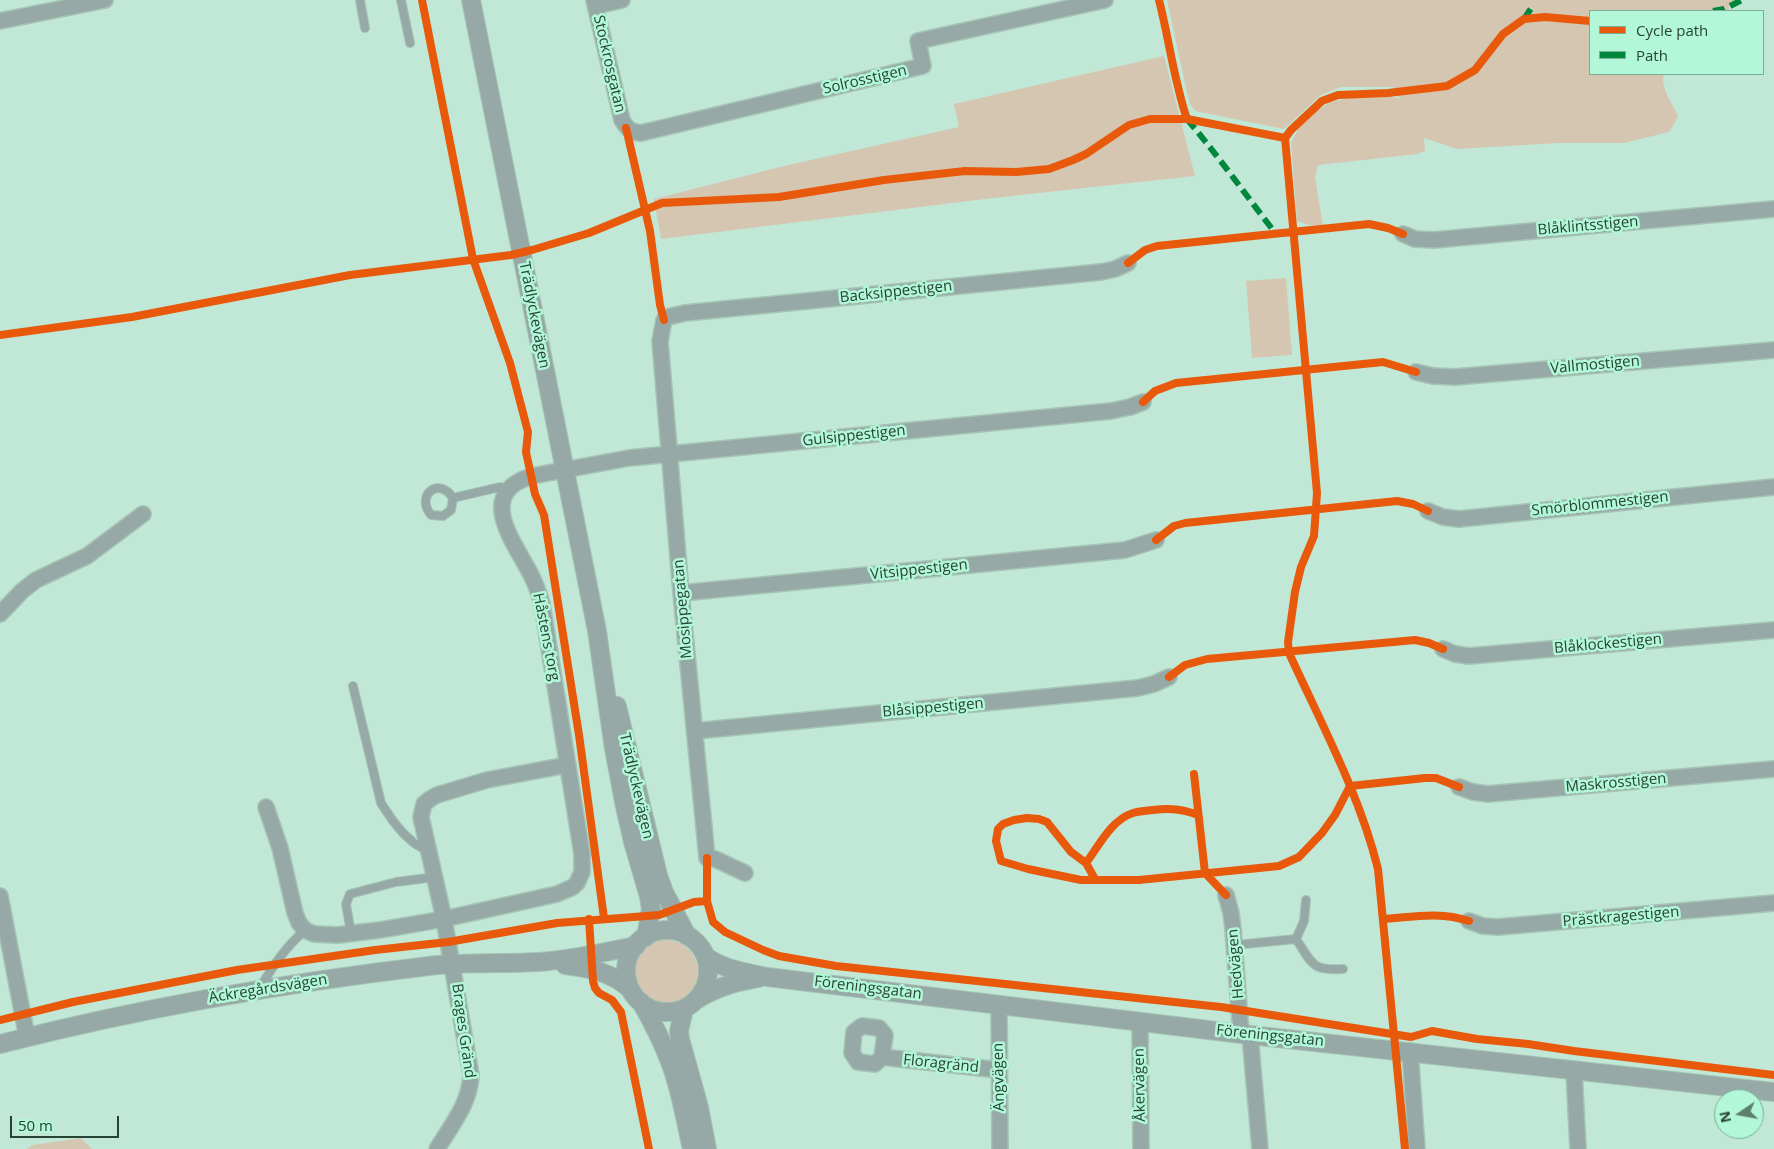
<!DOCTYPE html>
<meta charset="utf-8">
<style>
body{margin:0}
#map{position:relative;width:1774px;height:1149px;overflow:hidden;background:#c1e8d6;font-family:"Open Sans",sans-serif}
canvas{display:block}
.legend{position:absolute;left:1589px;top:10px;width:175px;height:65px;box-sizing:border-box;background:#b2f7d7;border:1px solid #7aaf97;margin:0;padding:6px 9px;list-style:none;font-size:15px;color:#274336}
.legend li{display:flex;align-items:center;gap:10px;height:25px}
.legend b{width:25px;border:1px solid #7aaf97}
.north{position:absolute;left:1714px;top:1089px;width:50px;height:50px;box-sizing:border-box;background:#b2f7d7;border:1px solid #7aaf97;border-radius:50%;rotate:258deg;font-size:14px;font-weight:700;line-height:20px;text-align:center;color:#274336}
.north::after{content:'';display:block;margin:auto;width:18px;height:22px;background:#5d7d6e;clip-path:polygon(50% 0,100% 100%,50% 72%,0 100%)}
.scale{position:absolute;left:10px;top:1116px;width:109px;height:22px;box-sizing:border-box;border:2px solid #274336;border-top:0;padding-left:6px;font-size:15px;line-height:18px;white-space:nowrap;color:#274336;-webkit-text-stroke:4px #b2f7d7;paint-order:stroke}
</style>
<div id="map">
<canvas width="1774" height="1149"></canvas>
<ul class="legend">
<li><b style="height:6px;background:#e8590c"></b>Cycle path</li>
<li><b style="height:6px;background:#00873e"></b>Path</li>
</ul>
<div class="north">N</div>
<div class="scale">50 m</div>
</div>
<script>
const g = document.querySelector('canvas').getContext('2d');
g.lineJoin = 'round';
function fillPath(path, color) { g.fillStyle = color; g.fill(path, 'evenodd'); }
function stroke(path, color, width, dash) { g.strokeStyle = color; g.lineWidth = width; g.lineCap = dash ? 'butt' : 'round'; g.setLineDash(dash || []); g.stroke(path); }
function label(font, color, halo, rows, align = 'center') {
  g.font = font + ' "Open Sans",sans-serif'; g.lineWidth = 5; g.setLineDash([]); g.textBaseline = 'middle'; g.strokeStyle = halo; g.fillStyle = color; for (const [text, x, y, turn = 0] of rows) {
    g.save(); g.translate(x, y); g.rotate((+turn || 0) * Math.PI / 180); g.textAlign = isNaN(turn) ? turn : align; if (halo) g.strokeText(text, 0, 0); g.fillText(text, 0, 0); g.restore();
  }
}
fillPath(new Path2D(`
 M1167 0H1737L1729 3V11H1590V74H1664C1660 89 1673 103 1678 117L1669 132 1624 143H1559L1457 149 1424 138 1425 151 1417 154 1318 165 1315 177 1323 226 1309 225 1297 221 1291 143 1299 128 1317 111 1331 102 1348 98 1392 97 1400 99 1393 87H1341L1321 95 1284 129 1195 111 1190 104 1187 93Z
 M1164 56 1195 176 993 198 661 239 654 199 784 166 959 127 954 104Z
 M1286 278 1292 355 1252 358 1246 281Z
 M634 972a32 32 0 1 1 64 0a32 32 0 1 1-64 0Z
 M81 1138 92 1149H27L32 1145Z`), '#d5c6b1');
const service = new Path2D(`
 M360 0 365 28
 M401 0 410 43
 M453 498 451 510 443 516 431 515C415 495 439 476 453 498L500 487 507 492
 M353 686 381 803 393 821 403 833 414 843 427 851
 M351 933 346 904 350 894 396 882 435 877
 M1296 939 1304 921 1306 900
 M1235 945 1296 939C1313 964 1311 971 1343 969
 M260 988C274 964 285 948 305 930`);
const minor = new Path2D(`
 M594 0 622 120C627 129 631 132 641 133L923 66 918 41 1105 0
 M596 6 622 0
 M0 21 105 0
 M1403 234 1415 239 1434 240 1774 209
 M1416 372 1433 376 1455 377 1774 350
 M1428 511 1443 517 1459 519 1774 487
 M681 593 1125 550 1156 540
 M0 614 22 591 36 580 87 556 143 514
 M1443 649 1455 654 1469 656 1774 630
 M695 731 1138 688 1154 684 1169 677
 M1459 787 1473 792 1488 794 1774 769
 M266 807 280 848 295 913 299 923 305 930 314 934 338 935 380 930 444 919 557 894 573 887 577 883 582 872V854L542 604C539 593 535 582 529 571 512 539 476 493 532 476L629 458 1111 411 1130 407 1143 402
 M745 873 715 859 707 858 681 593 660 341 664 320 668 317 685 313 1101 272 1115 269 1128 263
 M1226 895 1231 913 1233 929 1241 1034
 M0 896 27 1037
 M1469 921 1483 926 1498 927 1774 903
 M999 1004 1000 1149
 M1140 1021 1141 1149
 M1250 1035 1260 1149
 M1410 1051 1417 1149
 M882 1057 885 1035 879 1028 862 1026 854 1032 852 1053 858 1062 875 1064 882 1057 999 1070
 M1574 1071 1578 1149
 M437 1149C451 1126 470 1103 471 1075L444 919 421 817 424 804 430 799 437 795 487 780 567 765`);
const tertiary = new Path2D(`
 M471 0 597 631 614 749 625 807 633 842 649 897 651 909 646 937
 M617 706 658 875 664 892 687 936
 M626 971a41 41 0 1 1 82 0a41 41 0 1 1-82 0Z
 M705 956C724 970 745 972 767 977L1250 1035 1774 1092
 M565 965C590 968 612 972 631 990
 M696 1000C716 987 736 982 759 978
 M641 1002C652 1021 662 1041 670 1062 681 1090 685 1120 692 1149
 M684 1009 679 1031 680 1039 699 1107 707 1149
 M0 1044C141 1008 284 983 429 966 465 962 502 964 539 962 571 960 604 952 636 946`);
stroke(service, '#a5c4b5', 10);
stroke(minor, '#a5c4b5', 18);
stroke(tertiary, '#a5c4b5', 20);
stroke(service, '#97a9a7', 8);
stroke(minor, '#97a9a7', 15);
stroke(tertiary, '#97a9a7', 18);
stroke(new Path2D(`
 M1713 11 1724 9 1742 0
 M1524 19 1532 7
 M1187 119C1218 156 1246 195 1276 234`), '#00873e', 6, [12, 6]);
stroke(new Path2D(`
 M422 0 473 259 510 363 528 432 526 452 535 494 544 515 579 735 604 918
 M1159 0C1169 39 1174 81 1187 119
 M626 128 650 231 660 305 664 320
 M1128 263 1145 250 1157 246 1369 224 1388 228 1403 234
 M0 335 132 317 350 275 511 255 532 250 589 233 662 203 779 197 884 180 965 171 1016 172 1049 169 1073 160 1086 154 1129 125 1150 119H1187L1285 138
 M1143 402 1155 391 1176 383 1383 362 1416 372
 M1156 540 1174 526 1185 523 1397 501 1413 504 1428 511
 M1169 677 1185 665 1207 659 1415 640 1429 643 1443 649
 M1194 774 1205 873 1226 895
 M1086 863C1099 846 1111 820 1133 813 1139 811 1146 811 1153 810 1170 808 1182 809 1198 815
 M1095 879 1086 863 1071 852 1047 822 1039 819 1027 818 1014 820 1003 824 998 829 996 841 1001 861 1028 869 1081 880H1139L1279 866 1299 857 1322 833 1335 815 1350 786 1425 778H1436L1459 787
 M707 901 713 922 725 932 763 950 779 956 836 966 1221 1007 1411 1037 1432 1031 1477 1039 1528 1044 1574 1051 1774 1075
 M589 919 593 981 595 988 599 993 612 1000 621 1012 649 1149
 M1383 919C1412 917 1440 911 1469 921
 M0 1020 73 1002 237 970 375 950 448 942 557 923 659 915 694 902 707 901V858
 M1405 1149 1378 869C1360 795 1320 721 1289 653L1288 642 1295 592 1301 567 1314 536 1317 493 1285 138 1291 130 1322 101 1338 95 1388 93 1447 86 1475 70 1503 34 1524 19 1545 17 1590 21`), '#e8590c', 8);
label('15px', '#274336', '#b2f7d7', [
 ["Stockrosgatan",609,64,77],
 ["Solrosstigen",865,80,-13],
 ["Blåklintsstigen",1588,226,-5],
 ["Backsippestigen",896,292,-6],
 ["Trädlyckevägen",534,315,79],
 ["Vallmostigen",1595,365,-5],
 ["Gulsippestigen",854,436,-6],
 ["Smörblommestigen",1600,504,-6],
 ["Vitsippestigen",919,570,-6],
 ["Mosippegatan",683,609,-95],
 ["Håstens torg",546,637,79],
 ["Blåklockestigen",1608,644,-5],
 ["Blåsippestigen",933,708,-5],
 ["Maskrosstigen",1616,783,-5],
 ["Trädlyckevägen",636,786,77],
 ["Prästkragestigen",1621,917,-5],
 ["Hedvägen",1236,964,-95],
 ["Föreningsgatan",868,988,7],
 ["Äckregårdsvägen",268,989,-9],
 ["Brages Gränd",463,1031,82],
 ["Föreningsgatan",1270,1036,6],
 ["Floragränd",941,1064,6],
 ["Ängvägen",999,1077,-91],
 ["Åkervägen",1140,1085,-91]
]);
</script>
